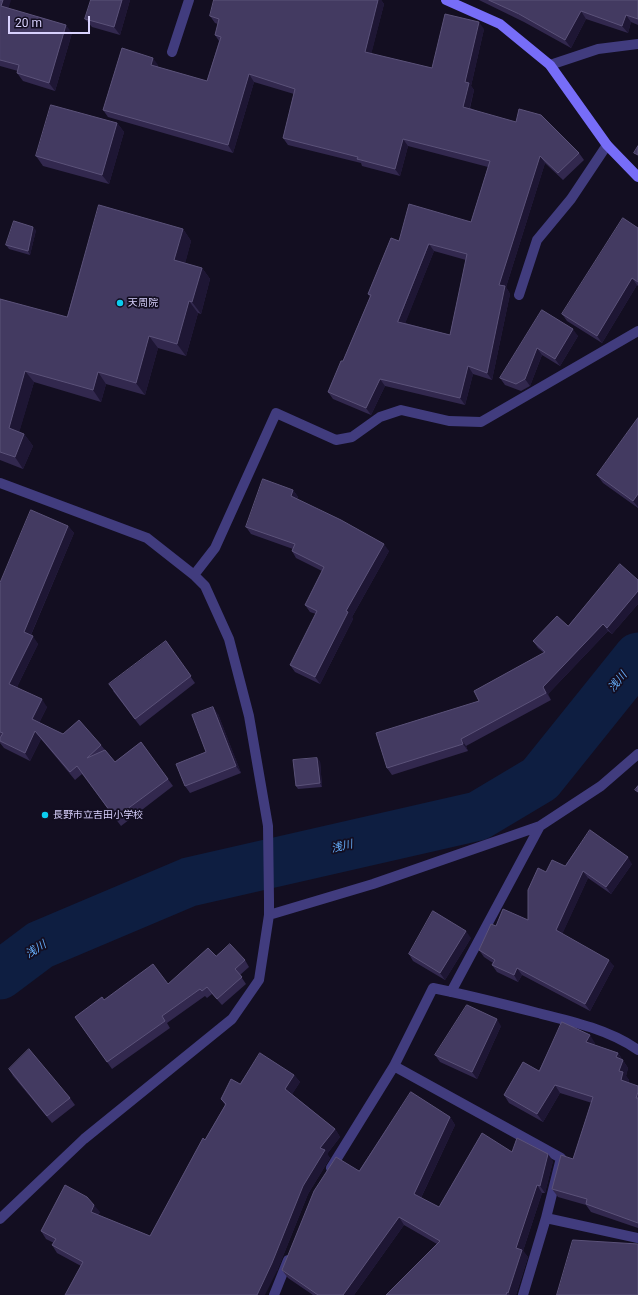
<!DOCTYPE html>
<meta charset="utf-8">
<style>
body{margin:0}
#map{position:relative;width:638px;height:1295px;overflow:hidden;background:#130e21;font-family:Roboto,sans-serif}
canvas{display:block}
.scale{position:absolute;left:8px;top:16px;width:82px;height:18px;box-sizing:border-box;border:2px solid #d8d1fd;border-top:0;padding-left:5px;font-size:12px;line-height:14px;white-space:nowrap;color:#d8d1fd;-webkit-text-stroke:3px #130e21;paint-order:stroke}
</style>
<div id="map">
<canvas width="638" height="1295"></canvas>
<div class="scale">20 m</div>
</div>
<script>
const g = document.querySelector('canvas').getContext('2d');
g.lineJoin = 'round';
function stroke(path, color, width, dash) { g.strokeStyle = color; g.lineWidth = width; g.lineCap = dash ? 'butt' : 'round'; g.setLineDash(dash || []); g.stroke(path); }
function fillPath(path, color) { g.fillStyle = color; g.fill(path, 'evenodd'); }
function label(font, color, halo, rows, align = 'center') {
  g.font = font + ' Roboto,"Noto Sans JP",sans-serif'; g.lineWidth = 3.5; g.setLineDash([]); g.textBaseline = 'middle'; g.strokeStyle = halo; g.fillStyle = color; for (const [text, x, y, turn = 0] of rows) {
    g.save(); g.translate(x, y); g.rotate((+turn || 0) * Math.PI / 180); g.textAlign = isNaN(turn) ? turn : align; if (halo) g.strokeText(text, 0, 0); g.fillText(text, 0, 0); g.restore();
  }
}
stroke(new Path2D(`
 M0 975 40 945 189 882 478 816 540 779 638 657`), '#0e1e41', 49);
stroke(new Path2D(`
 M172 52 189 0
 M550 65 598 49 638 44
 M519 295 537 240 571 199 607 145
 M0 483 147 538 194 575 205 586 229 639 249 716 268 826 269 900V915L259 980 232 1019 84 1139 0 1219
 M194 575 215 548 276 413 336 440 352 437 380 417 401 410 449 421 481 422 638 331
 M540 826 601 786 638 754
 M269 915 373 884 540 826 451 992
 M394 1066 561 1158 546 1218 638 1238
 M331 1168 394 1066 433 988C468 995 503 1004 538 1013 571 1021 610 1030 638 1050
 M274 1295 288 1260
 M523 1295 546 1218`), '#413c7e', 10);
stroke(new Path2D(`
 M446 0 500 24 550 65 607 145 638 177`), '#776df8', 10);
fillPath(new Path2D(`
 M0 0 8 8 72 33 55 91 23 81 17 73 18 71 0 66Z
 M91 0H130L120 35 92 27 85 19Z
 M214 0H381L384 4 371 54 432 68 484 29 471 86 474 90 470 108 579 153 584 160 563 180 545 163 506 287 510 294 492 380 473 374 465 405 385 386 371 415 333 399 328 392 343 361 370 297 368 294 399 241 471 222 488 167 408 146 400 176 362 166 361 163 288 145 283 138 294 94 254 82 233 153 108 117 103 110 158 65V67L207 81 219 41 215 35 218 24 215 23 210 16ZM434 251 466 260 450 335 405 323Z
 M479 0H638V25L631 22 628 33 586 19 571 48 524 22Z
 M117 123 124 132 109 184 43 166 36 156Z
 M638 228V286L637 285 602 343 567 321 562 314Z
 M183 229 191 241 185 263 202 268 210 279 201 314 198 313 186 356 158 348 145 395 106 384 101 402 34 382 19 432 24 434 33 446 23 469 0 460V299L67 317Z
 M36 230 30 255 9 249 6 245Z
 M542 310 578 336 560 366 542 355 530 386 521 391 505 385 500 378Z
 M638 418V508L603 483 597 475Z
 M293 490 298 497 297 499 389 551 352 617 353 619 320 684 295 672 290 665 316 614 310 612 305 605 322 571 296 558 292 551 293 549 251 534 246 527Z
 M68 526 74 533 31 635 38 644 17 687 47 707 39 723 63 734 101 745 105 750 115 762 141 742 173 786 121 826 82 774 75 780 41 739 30 761 4 748 0 743 1 737H0V583Z
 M638 580V604L612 634 608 631 548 694 551 700 466 746 468 751 392 775 387 768 479 701 544 653 538 648 533 641 568 626Z
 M166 641 195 683 140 726 113 691Z
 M218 714 241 773 190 793 185 786 206 752Z
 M320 761 322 787 298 789 296 786Z
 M632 864 611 894 588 878 562 934 614 966 590 1011 522 975 518 982 497 972 492 965 493 963 484 957 479 950 496 926 528 920 546 872 565 866Z
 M471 938 445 980 413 961 409 954Z
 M216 956 245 960 249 967 240 975 246 984 222 1005 212 994 207 998 205 996 167 1023 170 1028 112 1069 75 1017 104 1000 168 984Z
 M501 1026 477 1079 440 1062 435 1055Z
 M595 1043 594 1045 618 1053 628 1068 626 1076 629 1080 628 1083 638 1086V1228L591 1212 586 1205 558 1197 552 1189 573 1159 592 1103 560 1093 543 1122 509 1103 504 1095 539 1071Z
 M9 1069 70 1098 75 1105 52 1123 13 1076Z
 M294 1075 300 1082 292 1094 335 1129 340 1137 327 1154 330 1158 308 1194 277 1271 81 1266 57 1253 52 1245 54 1243 46 1239 41 1231 100 1212 98 1215 150 1236 205 1140 225 1105 221 1099 240 1084Z
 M450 1117 455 1125 421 1198 439 1207 512 1152 553 1161 545 1193H542L523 1251 528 1257 516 1295H386L437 1244 404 1225 354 1295H313L288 1278 282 1270 359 1171Z`), '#32284e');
fillPath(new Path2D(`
 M3 0H11L7 14 1 6Z
 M122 0H130L120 35 114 27Z
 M378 0H381L384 4 370 59 365 52Z
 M581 11 586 19 571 48 565 40Z
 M626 15 631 22 628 33 622 26Z
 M479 22 484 29 471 86 474 90 468 114 463 107 465 82Z
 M66 25 72 33 55 91 49 83Z
 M153 58 158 65 156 72 151 65Z
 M249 74 254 82 233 153 228 145Z
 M117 123 124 132 109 184 102 175Z
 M403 139 408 146 400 176 395 169Z
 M540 156 545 163 506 287 510 294 492 380 487 373 499 285Z
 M33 227 36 230 30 255 28 251Z
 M183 229 191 241 183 272 174 260Z
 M429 244 434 251 403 329 398 322Z
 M202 268 210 279 201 314 192 302Z
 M632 278 637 285 602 343 597 336Z
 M189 301 198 313 186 356 177 344Z
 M573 329 578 336 560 366 555 359Z
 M149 336 158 348 145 395 136 383Z
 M537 348 542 355 530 386 525 379Z
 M468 366 473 374 465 405 460 398Z
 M25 371 34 382 17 440 9 428Z
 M98 372 106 384 101 402 93 390Z
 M380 379 385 386 371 415 366 408Z
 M24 434 33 446 23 469 15 457Z
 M293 490 298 497 295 502 291 496Z
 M638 494V507L633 501Z
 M68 526 74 533 29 639 24 632Z
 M384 544 389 551 352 617 353 619 320 684 315 677 346 611Z
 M638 591V604L612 634 607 628Z
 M603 624 608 631 548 694 551 700 543 687Z
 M33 636 38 644 15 691 9 684Z
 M42 699 47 707 37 727 32 719Z
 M213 707 218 714 241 773 236 766Z
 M35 731 41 739 30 761 25 753Z
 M461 739 466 746 468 751 463 744Z
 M317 758 320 761 322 787 320 783Z
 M628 857 632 864 611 894 606 887Z
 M583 871 588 878 561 937 556 930Z
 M466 931 471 938 445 980 440 973Z
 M609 960 614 966 590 1011 585 1004Z
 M517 968 522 975 518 982 514 975Z
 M497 1019 501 1026 477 1079 472 1072Z
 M590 1035 595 1043 592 1050 586 1042Z
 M618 1053 628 1068 626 1076 629 1080 627 1088 621 1080 616 1057Z
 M294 1075 300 1082 291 1096 285 1089Z
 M555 1085 560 1093 543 1122 537 1114Z
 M450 1117 455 1125 419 1202 414 1194Z
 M335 1129 340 1137 327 1154 330 1158 308 1194 277 1271 265 1295H257L303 1186 320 1148Z
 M548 1154 553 1161 545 1193 540 1186Z
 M537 1185 542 1193 523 1251 528 1257 516 1295H510L508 1293 516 1248Z
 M94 1205 100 1212 96 1219 91 1212Z
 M399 1217 404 1225 354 1295H343Z`), '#1e1634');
const building = new Path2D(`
 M0 0H3L1 6 66 25 49 83 17 73 19 65 0 60Z
 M91 0H122L114 27 85 19Z
 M214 0H378L365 52 432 68 445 14 479 22 465 82 469 83 463 107 516 122 519 109 541 115 579 153 558 173 540 156 499 285 505 286 487 373 468 366 460 398 380 379 366 408 328 392 341 361H343L371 295 368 294 391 238 399 241 409 204 471 222 490 161 403 139 395 169 357 159 358 157 283 138 295 89 249 74 228 145 103 110 122 48 153 58 151 65 207 81 221 37 215 35 219 19 210 16ZM429 244 467 254 450 335 398 322Z
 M489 0H638V19L626 15 622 26 581 11 565 40 519 14Z
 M51 105 117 123 102 175 36 156Z
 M638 146V155L634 153Z
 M99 205 183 229 174 260 202 268 192 302 189 301 177 344 149 336 136 383 98 372 93 390 25 371 9 428 24 434 15 457 0 452V299L67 317Z
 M623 218 638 228V282L632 278 597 336 562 314Z
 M14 221 33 227 28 251 6 245Z
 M542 310 573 329 555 359 537 348 525 379 516 384 500 378Z
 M638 418V494L633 501 597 475Z
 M263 479 293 490 291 496 341 520 384 544 346 611 348 612 315 677 290 665 317 611 305 605 324 567 292 551 295 544 246 527Z
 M31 510 68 526 24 632 33 636 9 684 42 699 32 719 63 734 79 720 101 745 87 758 105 750 115 762 141 742 168 779 115 818 77 766 70 772 35 731 25 753 0 741V738L3 733 0 732V583Z
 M620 564 638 580V591L607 628 603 624 543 687 546 693 461 739 463 744 387 768 376 733 479 701 474 691 545 652 533 641 557 616 568 626Z
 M166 641 191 676 135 719 109 684Z
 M213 707 236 766 185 786 176 764 206 752 192 715Z
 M317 758 320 783 296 786 293 760Z
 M638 786V792L635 790Z
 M590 830 628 857 606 887 583 871 556 930 609 960 585 1004 517 968 514 975 492 965 495 960 479 950 491 924 496 926 503 909 528 920V890L538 868 546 872 552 860 565 866Z
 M433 911 466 931 440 973 409 954Z
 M230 944 245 960 235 969 242 977 217 999 207 987 202 991 200 989 162 1016 165 1021 107 1062 75 1017 102 997 104 1000 153 964 168 984 208 948 216 956Z
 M467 1005 497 1019 472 1072 435 1055Z
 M562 1022 590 1035 586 1042 618 1053 616 1057 623 1060 619 1071 623 1072 621 1080 638 1086V1092L636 1098H638V1223L586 1204 587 1199 552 1189 561 1155 573 1159 593 1097 555 1085 537 1114 504 1095 523 1062 539 1071Z
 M29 1049 70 1098 47 1116 9 1069Z
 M260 1053 294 1075 285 1089 335 1129 320 1148 325 1150 303 1186 272 1263 257 1295H65L83 1262 52 1245 56 1239 41 1231 65 1185 87 1197 94 1205 91 1212 150 1236 203 1138 205 1140 226 1104 221 1099 231 1079 240 1084Z
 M411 1092 450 1117 414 1194 439 1207 482 1133 512 1152 517 1138 548 1154 540 1186 537 1185 516 1248 522 1250 508 1293 507 1292 506 1295H386L440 1241 399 1217 343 1295H318L282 1270 314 1191 336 1157 359 1171Z
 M573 1240 638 1244V1295H557Z`);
fillPath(building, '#433a61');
stroke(building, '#5b5279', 1);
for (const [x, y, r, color] of [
 [120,303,4,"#0bcdef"],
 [45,815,4,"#0bcdef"]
]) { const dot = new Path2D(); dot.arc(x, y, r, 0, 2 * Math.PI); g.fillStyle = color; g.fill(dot); stroke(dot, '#130e21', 1.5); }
label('10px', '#d8d1fd', '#130e21', [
 ["天周院",128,303],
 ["長野市立吉田小学校",53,815]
], 'left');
label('italic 11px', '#64acf8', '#130e21', [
 ["浅川",618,682,-51],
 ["浅川",342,847,-13],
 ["浅川",36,950,-32]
]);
</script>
